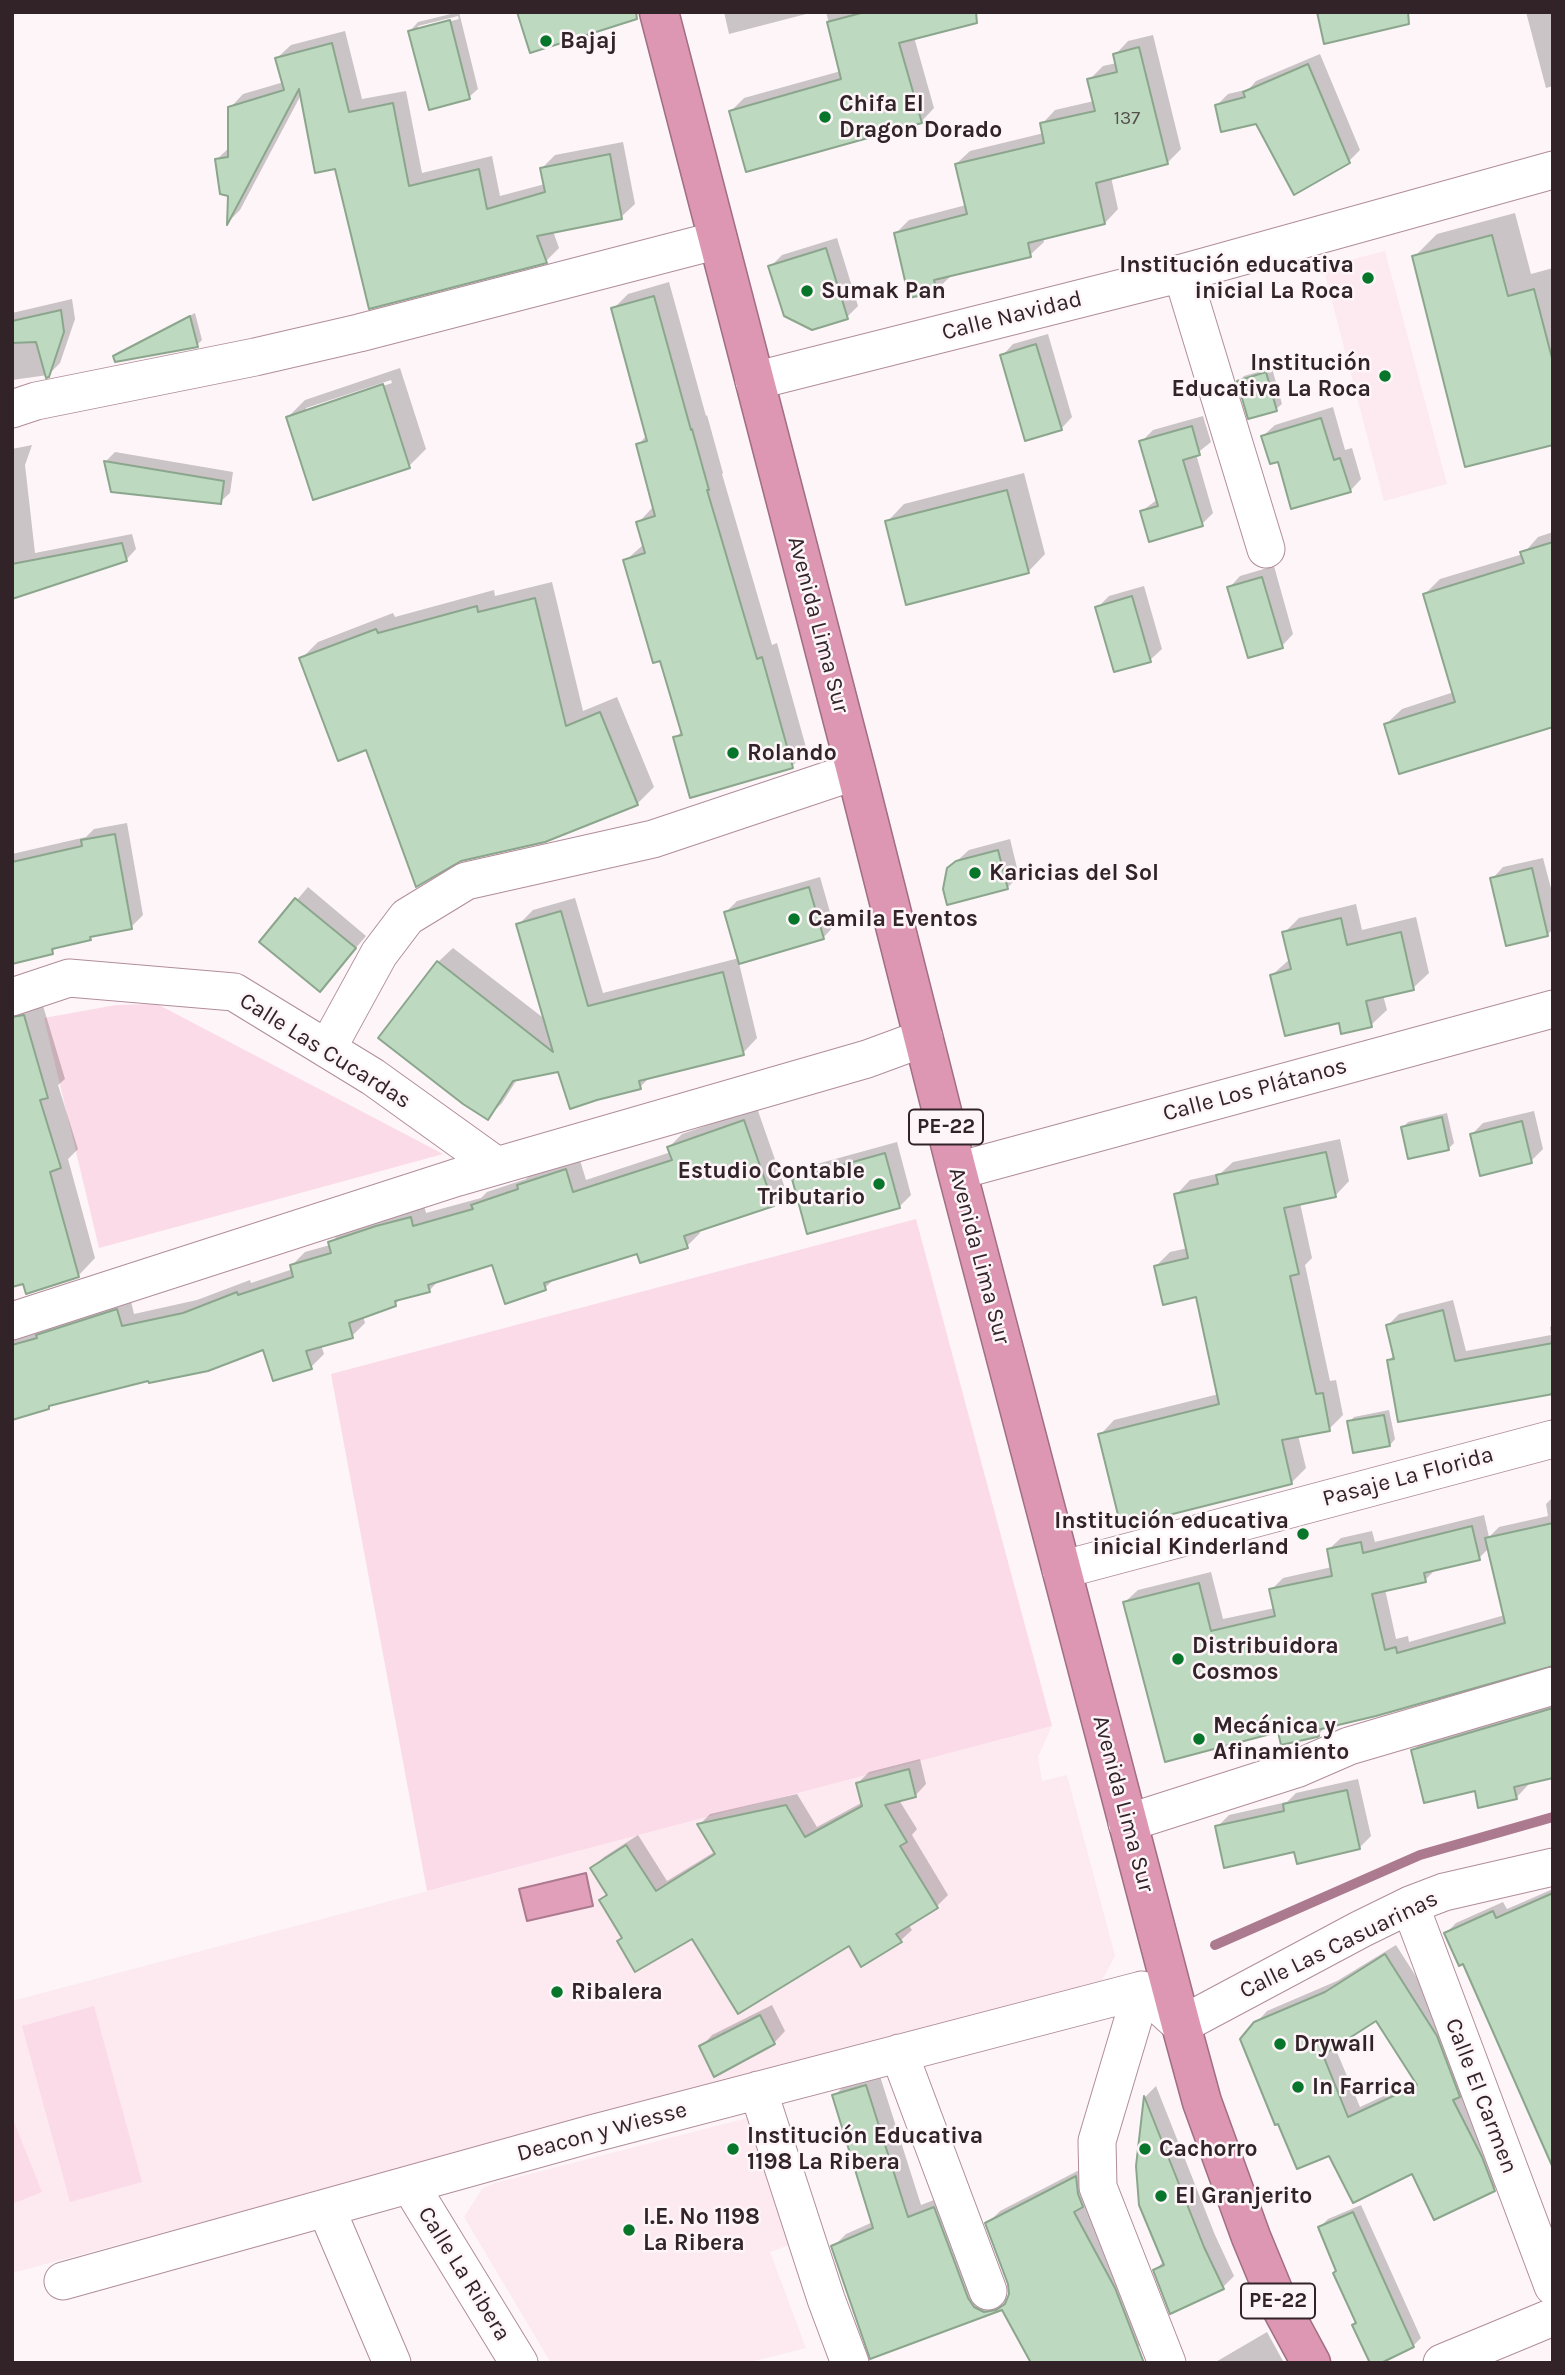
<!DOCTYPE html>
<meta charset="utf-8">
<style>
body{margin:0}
#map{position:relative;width:1565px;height:2375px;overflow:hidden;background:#fdf5f8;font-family:Karla,sans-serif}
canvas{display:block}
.frame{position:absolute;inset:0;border:14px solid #322329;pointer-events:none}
</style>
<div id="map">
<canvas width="1565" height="2375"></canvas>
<div class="frame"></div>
</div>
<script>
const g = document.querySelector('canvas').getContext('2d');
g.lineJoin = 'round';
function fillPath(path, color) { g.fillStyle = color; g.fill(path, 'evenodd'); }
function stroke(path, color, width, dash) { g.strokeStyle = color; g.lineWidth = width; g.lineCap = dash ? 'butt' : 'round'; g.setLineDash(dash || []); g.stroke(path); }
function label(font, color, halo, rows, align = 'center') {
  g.font = font + ' Karla,sans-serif'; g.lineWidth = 5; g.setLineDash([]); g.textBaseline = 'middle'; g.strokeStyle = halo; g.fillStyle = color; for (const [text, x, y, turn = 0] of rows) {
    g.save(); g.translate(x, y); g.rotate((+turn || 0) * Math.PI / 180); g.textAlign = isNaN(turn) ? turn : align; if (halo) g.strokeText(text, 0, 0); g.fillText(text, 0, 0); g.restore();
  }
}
fillPath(new Path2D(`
 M1385 251 1447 484 1384 501 1323 267Z
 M1052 1726 1038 1757 1042 1781 1067 1775 1115 1956 1101 1982 12 2273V2001Z
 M751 2117 792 2244 770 2252 806 2348 747 2363H551L464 2217 482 2189 495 2183Z`), '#fdeaf1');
fillPath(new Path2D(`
 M157 1004 443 1154 99 1248 44 1018 116 1005Z
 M916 1219 1052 1726 427 1891 331 1374Z
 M94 2006 142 2182 70 2202 22 2026Z
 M12 2117 42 2192 12 2204Z`), '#fbdbe7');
const water = new Path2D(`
 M586 1873 593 1906 527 1921 519 1889Z`);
fillPath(water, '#e19fb9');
stroke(water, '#ac7a8e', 2);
fillPath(new Path2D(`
 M459 12 478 89 469 97 410 31 418 22ZM458 16 459 19 418 30V26Z
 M724 12H814L729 34Z
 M826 12H946L914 37 934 108 921 122 731 111 744 98 841 71Z
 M1526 12H1553V86L1546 88Z
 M345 31 362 99 406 91 422 173 492 156 500 196 545 184 542 168 555 155 623 142 635 204 621 217 553 231 559 248 546 261 337 167 302 93 240 210 229 221V194L217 159 230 147V108L243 94 284 82 277 58 291 45Z
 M1153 35 1181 149 1167 163 1111 177 1118 209 1105 223 1043 238 1044 242 1030 255 949 275 950 277 936 290 896 233 909 220 966 205 956 164 970 151 1044 133 1042 124 1055 110 1094 101 1089 80 1103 66 1117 63 1115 55 1128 41Z
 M1320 54 1360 150 1349 161 1217 105 1228 94 1249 89 1256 81Z
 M1515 213 1531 274 1553 268V443L1414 257 1437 234Z
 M837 238 858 306 847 317 770 267 782 255Z
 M669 282 706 416 707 415 723 473 722 474 772 645 777 643 807 751 792 766 675 738 682 731 661 659 625 561 644 544 638 523 653 507 638 445 647 435 613 309 628 294Z
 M72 299 75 319 60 363 48 375 12 380V313Z
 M195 313 202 340 197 345 115 357 121 351Z
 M1048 334 1072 417 1061 429 1002 356 1013 344Z
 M400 368 426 449 409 466 288 417 305 400ZM391 380 392 383 306 412V408Z
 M1272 368 1282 404 1276 409 1239 381 1244 376Z
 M1333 407 1345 450 1352 448 1361 479 1350 491 1263 436 1275 425Z
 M1203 416 1211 442 1196 454 1213 513 1202 524 1142 511 1158 499 1141 442 1153 430Z
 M32 445 25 465 35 553 132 534 136 549 126 560 12 599V449Z
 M115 452 233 472 230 493 220 502 112 491 106 461Z
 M1024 473 1045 554 1028 572 887 522 904 504Z
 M1553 532V715L1386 724 1402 709 1454 692 1424 595 1440 579 1523 554 1538 537Z
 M1274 566 1293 634 1282 646 1229 588 1240 576Z
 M552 582 583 711 617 697 654 787 637 804 367 748 301 659 318 642 393 613 395 617 494 590 495 596Z
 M1144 586 1162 649 1150 660 1097 608 1109 596Z
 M127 823 143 915 131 927 95 934 90 938 59 945 52 952 12 950V854L86 837 94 829Z
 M1010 839 1019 876 1007 888 948 869 969 850Z
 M1543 858 1553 896V929L1548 934 1507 944 1492 879 1503 867Z
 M820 877 834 926 823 938 739 963 757 1038 743 1053 651 1076 640 1087 559 1070 518 1078 502 1103 487 1118 438 962 453 948 546 1020 518 925 533 910 575 898 603 993 739 958 725 913 737 901Z
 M308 887 366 936 320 990 261 942Z
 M1356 904 1362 930 1416 917 1429 973 1413 988 1383 995 1387 1010 1371 1025 1340 1021 1272 975 1290 959 1284 933 1299 918Z
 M41 999 65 1079 58 1085 78 1149 68 1159 95 1258 78 1276 12 1285V1007Z
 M757 1108 786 1191 773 1204 699 1230 700 1233 687 1246 638 1252 555 1278 545 1288 493 1263 440 1279 429 1291 403 1297 395 1304 363 1316 365 1323 352 1336 321 1345 324 1354 311 1367 264 1348 51 1404 48 1407 12 1418V1337L130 1297 134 1314 197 1300 250 1280 251 1283 293 1269 292 1265 305 1252 330 1245V1243L343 1230 424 1205 426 1213 481 1198 487 1192 526 1179 532 1172 579 1157 586 1180 671 1152 669 1147 682 1134Z
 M1534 1111 1543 1149 1531 1161 1472 1134 1483 1123Z
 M1447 1113 1454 1143 1448 1149 1403 1127 1408 1122Z
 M1340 1139 1349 1181 1335 1196 1300 1203 1312 1258 1305 1265 1330 1381 1336 1380 1343 1415 1329 1429 1298 1435 1306 1468 1292 1482 1100 1435 1114 1420 1219 1394 1197 1295 1156 1266 1170 1252 1188 1248 1176 1195 1190 1180 1221 1173 1233 1162Z
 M897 1142 911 1195 899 1207 794 1179 806 1167Z
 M1453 1300 1466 1351 1551 1335 1550 1327 1553 1324V1393L1388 1361 1395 1354 1388 1325 1399 1314Z
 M1389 1410 1395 1439 1390 1445 1349 1422 1354 1417Z
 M1553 1497V1664L1326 1726 1318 1735 1280 1730 1125 1602 1138 1590 1211 1572 1223 1619 1275 1608 1271 1590 1283 1578 1332 1567 1328 1550 1341 1538 1372 1531 1375 1542 1484 1515 1489 1537 1499 1527 1548 1516 1546 1504ZM1489 1548 1505 1615 1409 1642 1408 1636 1396 1639 1385 1589 1425 1580 1437 1568 1479 1558Z
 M1553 1700V1776L1527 1782 1528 1785 1516 1798 1476 1789 1413 1750 1426 1738Z
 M920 1759 926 1784 915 1796 899 1800 917 1829 912 1835 948 1895 937 1906 908 1924 912 1930 900 1941 624 1937 608 1894 592 1868 604 1857 638 1835 667 1881 716 1851 699 1825 710 1814 797 1794 817 1827 863 1802 858 1783 869 1772Z
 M1358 1779 1371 1836 1359 1848 1295 1849 1217 1827 1229 1815 1287 1802 1296 1793Z
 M1553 1889V2163L1463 1962 1446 1933 1456 1923 1503 1902 1507 1909Z
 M1396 1945 1447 2025 1505 2178 1494 2189 1413 2172 1354 2201 1256 2023 1267 2011 1337 1981ZM1376 2019 1416 2081 1360 2107 1334 2045Z
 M772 2005 785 2031 774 2043 701 2047 712 2035Z
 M879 2073 921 2205 947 2195 998 2299 1009 2298V2283L987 2224 1000 2211 1089 2165 1151 2334 1138 2347 1003 2308 871 2356 833 2247 846 2234 873 2222 834 2096 847 2083Z
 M1156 2086 1215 2235 1234 2276 1223 2287 1155 2270 1164 2261 1137 2166 1145 2097Z
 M1361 2205 1421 2338 1413 2346 1358 2322 1320 2227 1328 2219Z
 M1267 2332 1283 2361 1281 2363H1214Z`), '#0003');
stroke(new Path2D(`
 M1215 1945 1420 1855 1553 1817`), '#ac7a8e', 10);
const building = new Path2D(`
 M517 12H636L637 19 530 53Z
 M865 12H976L977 23 899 43 922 123 746 172 729 111 841 79 827 22Z
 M1317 12H1408L1409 24 1324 44Z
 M450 20 470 99 429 110 408 31Z
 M332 43 349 112 393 103 409 186 479 169 487 209 545 192 540 168 610 154 622 219 537 236 547 263 369 309 335 169 315 173 299 89 227 225 228 196 220 194 215 159 228 157V107L284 90 275 58Z
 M1139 47 1168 164 1096 183 1105 224 1028 243 1031 257 934 280 937 292 909 298 894 233 967 214 955 164 1044 143 1040 123 1095 111 1087 79 1117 72 1113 54Z
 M1308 64 1350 163 1294 195 1256 124 1221 132 1215 105 1245 97 1243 92Z
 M1492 235 1508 296 1534 289 1553 362V445L1465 467 1412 256Z
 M826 248 848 319 812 330 784 316 768 266Z
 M654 296 691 430 692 429 709 490H707L757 659 762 657 793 768 690 798 673 737 682 735 660 661 653 663 623 560 645 553 636 522 655 516 636 444 647 441 611 308Z
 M61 310 64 332 49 377 46 378 36 342 12 343V321Z
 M190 316 198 347 115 362 113 356Z
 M1036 344 1062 430 1025 441 1000 355Z
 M1266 372 1277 411 1248 419 1237 381Z
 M383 384 410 468 313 500 286 417Z
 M1321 418 1334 460 1340 458 1351 492 1291 509 1278 462 1270 464 1261 436Z
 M1192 426 1200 455 1183 460 1203 526 1149 542 1140 511 1158 506 1139 441Z
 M104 461 224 481 221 504 111 492Z
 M1007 490 1029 573 906 605 885 521Z
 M1553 542V727L1399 774 1384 724 1455 702 1423 594 1524 563 1520 552Z
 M122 543 127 561 12 599V564Z
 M1262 577 1283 648 1248 658 1227 587Z
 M1132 596 1151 662 1114 672 1095 607Z
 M535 598 566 726 600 712 638 805 545 842 461 861 416 887 366 750 338 761 299 658 376 629 378 633 477 606 478 612Z
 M115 834 132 929 90 937 91 940 52 949 53 954 12 964V862L82 846 81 840Z
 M998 850 1008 889 947 905 943 889 947 868 956 861Z
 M1532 868 1548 936 1506 946 1490 878Z
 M809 887 824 939 739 964 724 912Z
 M295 898 356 948 320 992 259 942Z
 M561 911 588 1006 723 972 744 1055 639 1081 641 1089 597 1100 570 1109 558 1072 513 1081 488 1120 463 1104 378 1038 437 961 553 1052 516 924Z
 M1341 918 1347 945 1401 932 1414 990 1366 1001 1372 1027 1341 1034 1339 1023 1285 1036 1270 975 1291 969 1282 932Z
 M24 1015 48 1098 40 1100 61 1168 50 1172 79 1277 26 1294 23 1284 12 1287V1017Z
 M1442 1117 1449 1150 1408 1159 1401 1127Z
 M744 1120 774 1206 684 1236 688 1248 640 1263 637 1254 544 1283 546 1290 505 1304 492 1265 428 1285 430 1292 395 1301 396 1306 349 1323 353 1338 306 1351 312 1369 273 1381 263 1350 208 1371 149 1383 148 1381 49 1406V1409L12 1420V1345L37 1338 36 1335 117 1309 122 1326 183 1313 237 1292 238 1295 293 1277 290 1265 331 1253 328 1242 376 1226 411 1217 413 1226 473 1209 471 1205 518 1189 517 1185 566 1169 573 1192 672 1160 667 1147Z
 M1522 1121 1532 1163 1480 1176 1470 1134Z
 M1326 1152 1336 1197 1284 1208 1299 1274 1290 1276 1316 1394 1323 1393 1330 1431 1282 1440 1292 1484 1121 1527 1098 1434 1219 1404 1196 1297 1163 1305 1154 1266 1188 1258 1174 1194 1218 1184 1216 1175Z
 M885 1153 900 1208 807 1234 792 1179Z
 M1443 1310 1455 1361 1553 1343V1394L1398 1422 1387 1360 1394 1359 1386 1325Z
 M1384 1415 1390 1446 1353 1453 1347 1421Z
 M1553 1523V1666L1376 1716 1317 1730 1319 1736 1317 1737 1281 1745 1278 1732 1165 1762 1123 1602 1199 1583 1211 1631 1275 1616 1269 1589 1332 1576 1327 1549 1361 1542 1363 1553 1472 1526 1480 1560 1424 1573 1426 1582 1372 1594 1385 1650 1396 1647 1397 1653 1505 1623 1485 1538Z
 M1553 1708V1778L1514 1787 1517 1799 1478 1808 1475 1791 1424 1803 1411 1750Z
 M909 1769 916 1797 885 1805 907 1842 900 1846 938 1908 896 1934 902 1942 861 1967 849 1946 738 2014 692 1939 635 1972 617 1941 622 1938 599 1900 607 1895 590 1868 626 1845 656 1891 715 1854 697 1824 786 1805 805 1837 862 1806 856 1783Z
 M1347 1790 1360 1849 1297 1864 1294 1852 1224 1868 1215 1826 1284 1811 1283 1804Z
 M1553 1893V2168L1463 1964 1459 1966 1444 1933 1493 1911 1496 1918Z
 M1385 1954 1437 2036 1460 2097 1453 2100 1482 2157 1495 2191 1434 2220 1412 2174 1353 2203 1329 2156 1297 2169 1278 2124 1275 2125 1240 2039 1254 2022 1325 1992ZM1376 2021 1417 2085 1348 2117 1323 2055Z
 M760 2015 775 2044 714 2077 699 2046Z
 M866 2085 908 2217 934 2207 968 2298 974 2307 984 2312 996 2310 1005 2304 1009 2294 1008 2284 985 2223 1076 2176 1078 2194 1083 2207 1074 2212 1115 2288 1144 2363H1031L1002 2310 870 2359 831 2246 873 2228 832 2095Z
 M1144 2096 1204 2247 1224 2289 1170 2314 1153 2270 1164 2265 1139 2205 1136 2166Z
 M1353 2212 1414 2347 1381 2363H1370L1352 2325 1356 2323 1333 2273 1336 2271 1318 2227Z`);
fillPath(building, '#bdd9bf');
stroke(building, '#8ba68d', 2);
const minor = new Path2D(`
 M1182 273 1266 549
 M754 381 1182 273 1553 170
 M12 409 36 401 255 357 359 333 718 240
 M12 997 69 978 234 992 373 1077 497 1166
 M327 1049 379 954 407 917 466 881 653 839 856 771
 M957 1171 1553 1009
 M12 1321 455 1178 867 1059 924 1038
 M1061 1570 1553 1439
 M1127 1823 1296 1769 1349 1746 1553 1686
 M1410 1905 1553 2286
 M1142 1990 1097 2141 1098 2187 1167 2363
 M1159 2005 1181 2025 1361 1929 1410 1905 1444 1892 1553 1867
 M899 2053 988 2291
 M758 2090 826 2299 850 2363
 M410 2185 519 2363
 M326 2208 392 2363
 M63 2281 591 2134 1142 1990
 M1442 2363 1553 2317`);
const highway = new Path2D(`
 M659 12 856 771 957 1171 1181 2025 1202 2102 1251 2237 1277 2300 1311 2363`);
stroke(minor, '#b18d9b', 39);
stroke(highway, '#a16e83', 41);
stroke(minor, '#fff', 37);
stroke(highway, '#dd97b3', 38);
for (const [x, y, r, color] of [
 [546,41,7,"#07762a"],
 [825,117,7,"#07762a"],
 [1368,278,7,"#07762a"],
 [807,291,7,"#07762a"],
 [1385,376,7,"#07762a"],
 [733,753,7,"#07762a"],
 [975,873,7,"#07762a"],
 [794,919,7,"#07762a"],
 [879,1184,7,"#07762a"],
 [1303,1534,7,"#07762a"],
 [1178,1659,7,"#07762a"],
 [1199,1739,7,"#07762a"],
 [557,1992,7,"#07762a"],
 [1280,2044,7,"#07762a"],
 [1298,2087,7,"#07762a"],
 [733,2149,7,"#07762a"],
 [1145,2149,7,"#07762a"],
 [1161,2196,7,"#07762a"],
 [629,2230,7,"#07762a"]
]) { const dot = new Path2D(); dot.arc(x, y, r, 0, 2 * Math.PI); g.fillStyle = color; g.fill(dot); stroke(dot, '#fdf5f8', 2.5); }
label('19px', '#55504e', null, [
 ["137",1127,119]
]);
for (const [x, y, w] of [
 [946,1127,74],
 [1278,2301,74]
]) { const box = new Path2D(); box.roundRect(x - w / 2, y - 17.5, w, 35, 5); g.fillStyle = '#fdf5f8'; g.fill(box); stroke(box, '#322329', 2); }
label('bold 21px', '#322329', null, [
 ["PE-22",946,1127],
 ["PE-22",1278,2301]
]);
label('bold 23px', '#322329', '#fdf5f8', [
 ["Bajaj",560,41],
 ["Chifa El",839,104],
 ["Dragon Dorado",839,130],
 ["Institución educativa",1354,265,"right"],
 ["inicial La Roca",1354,291,"right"],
 ["Sumak Pan",821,291],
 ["Institución",1371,363,"right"],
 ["Educativa La Roca",1371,389,"right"],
 ["Rolando",747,753],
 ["Karicias del Sol",989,873],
 ["Camila Eventos",808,919],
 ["Estudio Contable",865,1171,"right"],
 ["Tributario",865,1197,"right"],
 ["Institución educativa",1289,1521,"right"],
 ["inicial Kinderland",1289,1547,"right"],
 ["Distribuidora",1192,1646],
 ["Cosmos",1192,1672],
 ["Mecánica y",1213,1726],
 ["Afinamiento",1213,1752],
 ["Ribalera",571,1992],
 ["Drywall",1294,2044],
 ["In Farrica",1312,2087],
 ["Institución Educativa",747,2136],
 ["1198 La Ribera",747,2162],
 ["Cachorro",1159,2149],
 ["El Granjerito",1175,2196],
 ["I.E. Nº 1198",643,2217],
 ["La Ribera",643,2243]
], 'left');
label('23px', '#322329', '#fdf5f8', [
 ["Calle Navidad",1012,316,-14],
 ["Avenida Lima Sur",818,625,75],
 ["Calle Las Cucardas",325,1051,32],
 ["Calle Los Plátanos",1255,1090,-15],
 ["Avenida Lima Sur",979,1256,75],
 ["Pasaje La Florida",1408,1477,-15],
 ["Avenida Lima Sur",1123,1804,75],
 ["Calle Las Casuarinas",1339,1945,-26],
 ["Calle El Carmen",1481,2096,69],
 ["Deacon y Wiesse",602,2132,-15],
 ["Calle La Ribera",464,2274,58]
]);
</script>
